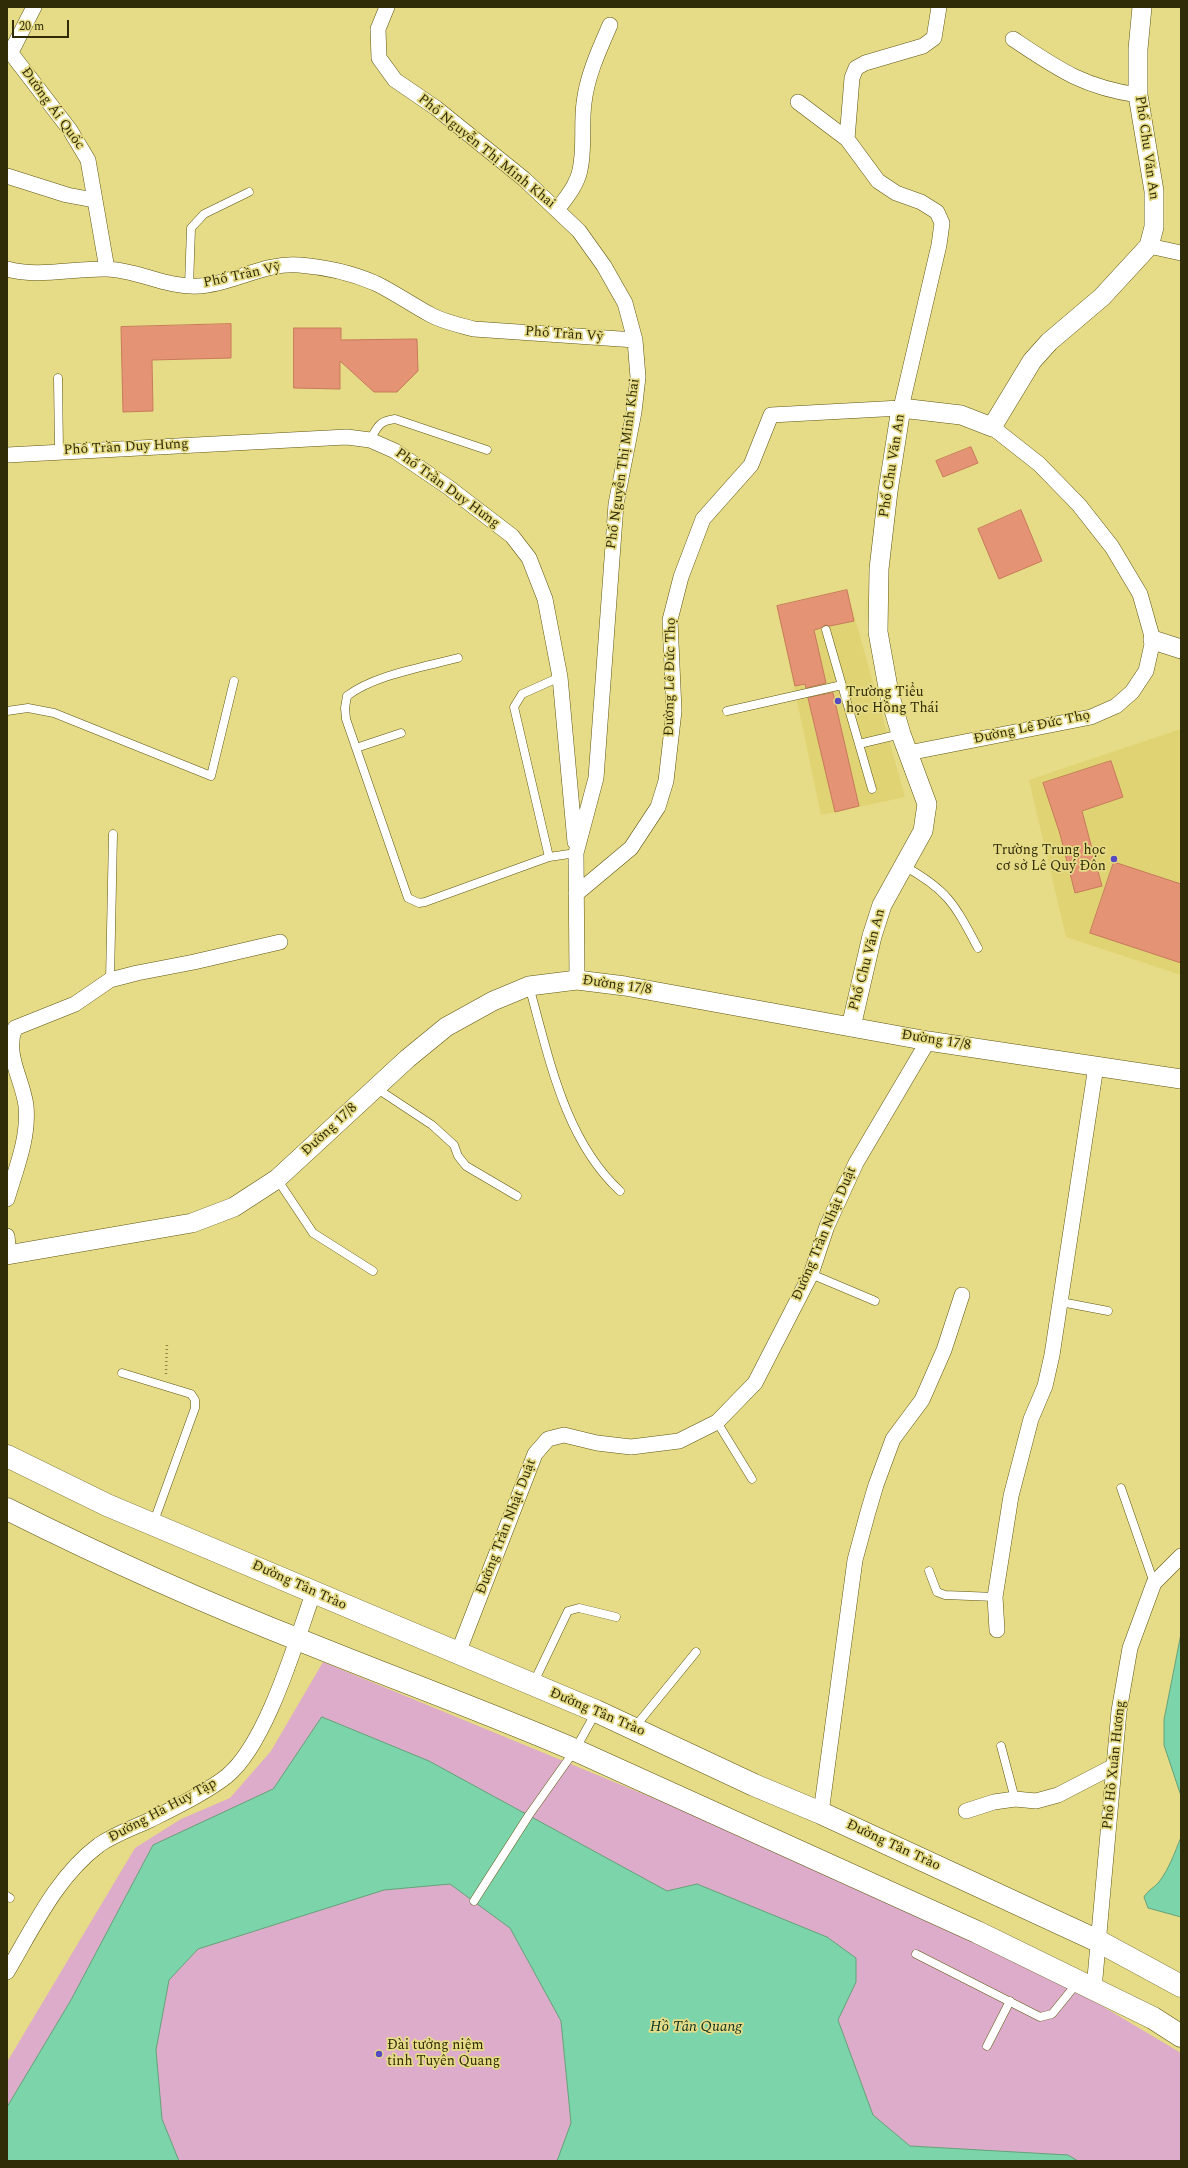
<!DOCTYPE html>
<meta charset="utf-8">
<style>
body{margin:0}
#map{position:relative;width:1188px;height:2168px;overflow:hidden;background:#e6db86;font-family:Spectral,serif}
canvas{display:block}
.frame{position:absolute;inset:0;border:8px solid #302c07;pointer-events:none}
.scale{position:absolute;left:12px;top:20px;width:57px;height:18px;box-sizing:border-box;border:2px solid #302c07;border-top:0;padding-left:5px;font-size:12px;line-height:14px;white-space:nowrap;color:#302c07;-webkit-text-stroke:3px #e6db86;paint-order:stroke}
</style>
<div id="map">
<canvas width="1188" height="2168"></canvas>
<div class="frame"></div>
<div class="scale">20 m</div>
</div>
<script>
const g = document.querySelector('canvas').getContext('2d');
g.lineJoin = 'round';
function fillPath(path, color) { g.fillStyle = color; g.fill(path, 'evenodd'); }
function stroke(path, color, width, dash) { g.strokeStyle = color; g.lineWidth = width; g.lineCap = dash ? 'butt' : 'round'; g.setLineDash(dash || []); g.stroke(path); }
function label(font, color, halo, rows, align = 'center') {
  g.font = font + ' Spectral,serif'; g.lineWidth = 3.5; g.setLineDash([]); g.textBaseline = 'middle'; g.strokeStyle = halo; g.fillStyle = color; for (const [text, x, y, turn = 0] of rows) {
    g.save(); g.translate(x, y); g.rotate((+turn || 0) * Math.PI / 180); g.textAlign = isNaN(turn) ? turn : align; if (halo) g.strokeText(text, 0, 0); g.fillText(text, 0, 0); g.restore();
  }
}
fillPath(new Path2D(`
 M847 590 905 797 821 815 777 606Z
 M1181 729V975L1066 937 1029 780Z`), '#dfd374');
fillPath(new Path2D(`
 M323 1662 976 1931 1181 2053V2161H7V2062L135 1848 181 1819 230 1798 271 1751Z`), '#ddacca');
const water = new Path2D(`
 M1181 1634V1796L1164 1745V1720Z
 M322 1717 429 1761 667 1891 697 1884 827 1937 856 1958V1982L838 2020 873 2115 910 2146 1068 2155 1078 2161H557L571 2123 561 2021 510 1928 450 1884 384 1890 198 1949 169 1980 156 2050 162 2119 179 2161H7V2107L71 2000 153 1845 273 1789Z
 M1181 1837V1917L1148 1908 1144 1897C1148 1890 1154 1888 1159 1882 1169 1869 1175 1852 1181 1837Z`);
fillPath(water, '#7cd4aa');
stroke(water, '#65a279', 1);
const building = new Path2D(`
 M231 324V358L152 360 153 411 123 412 121 327Z
 M294 328H341V340L417 339 418 371 397 392H374L340 361V389L294 388Z
 M971 447 978 463 943 477 936 461Z
 M1021 510 1042 561 999 579 978 529Z
 M847 590 854 621 830 626 825 625 821 628 814 630 826 683 806 688 805 684 795 686 777 606Z
 M833 693 859 806 835 812 808 698Z
 M1111 761 1123 797 1082 811 1102 886 1075 893 1060 834 1043 783Z
 M1114 862 1181 884V963L1090 933Z`);
fillPath(building, '#e49474');
stroke(building, '#c87a5b', 1);
const service = new Path2D(`
 M189 286 191 228 204 214 249 192
 M58 378 59 452
 M370 440C378 426 379 421 395 419L487 450
 M826 630 872 789
 M458 658C424 667 374 675 347 696L345 708 346 719 408 898 419 903 425 902 549 857 576 853
 M7 711 28 708 54 713 211 776 234 681
 M727 711 842 685
 M859 744 901 734
 M356 748 401 733
 M549 857 514 707 522 694 560 677
 M904 866C948 890 955 905 978 948
 M110 980 113 834
 M529 986C549 1057 564 1139 620 1191
 M376 1088 432 1125 454 1145 458 1156 466 1166 517 1196
 M277 1179 313 1233 373 1271
 M811 1274 875 1301
 M1061 1302 1108 1311
 M122 1373 191 1394 195 1400V1408L153 1524
 M717 1422 752 1479
 M1121 1488 1154 1583
 M929 1571 937 1592 945 1595 995 1597
 M533 1684 568 1611 579 1608 616 1617
 M634 1728 696 1652
 M1001 1746 1015 1799
 M7 1896 10 1898
 M474 1901 529 1815 575 1750 596 1712
 M916 1954 1040 2017 1052 2014 1078 1982
 M987 2046 1010 2001`);
const minor = new Path2D(`
 M387 7 378 29 379 58 395 80 436 108 524 179 579 231 604 266 625 303 635 340 638 377 634 412 616 504 596 778 576 853 577 980
 M1013 39C1058 69 1083 87 1138 95
 M7 48 70 130 88 160 107 269
 M11 52 34 7
 M847 139 852 78 856 68 865 63 923 46 934 38 939 7
 M7 176 67 195 94 200
 M557 210C566 198 577 185 580 170 585 148 581 125 584 103 587 76 599 50 610 25
 M1149 246 1181 253
 M7 269C38 278 75 268 107 269 138 270 166 288 199 286 232 284 265 262 299 265 325 267 352 273 375 283 394 292 412 305 431 315 444 322 459 325 474 329L635 340
 M7 455 347 437 370 440 395 451 448 487 512 536 529 558 545 599 560 677 575 842
 M908 753 1091 717 1116 706 1132 692 1146 671 1153 640 1140 594 1112 547 1079 505 1039 464 992 427
 M576 894 631 848 658 807 666 781 674 711 670 620 681 577 703 519 751 465 771 415 901 408 939 245 942 223 937 212 921 202 896 193 878 181 847 139 798 102
 M7 1199C16 1169 29 1138 26 1106 23 1080 4 1054 15 1028L75 1004 110 980 137 973 194 962 280 942
 M7 1236 9 1255
 M997 1630 995 1597 1011 1496 1031 1419 1045 1386 1052 1355 1096 1066
 M458 1653 535 1454 548 1439 564 1435 597 1443 631 1447 679 1441 717 1422 755 1383 811 1274 827 1226 856 1163 928 1041
 M966 1811 994 1802 1015 1799 1036 1801 1058 1795 1114 1766
 M821 1813 855 1560 868 1512 876 1485 893 1439 922 1400 944 1350 962 1295
 M7 1972C33 1928 57 1876 99 1845 115 1834 133 1828 150 1820 174 1808 207 1792 227 1776 267 1743 296 1641 314 1591
 M1094 1989 1119 1711 1130 1648 1154 1583 1181 1556`);
const tertiary = new Path2D(`
 M1153 640 1181 649
 M851 1027 872 936 882 905 923 831 927 804 901 734 889 693 878 632 879 569 888 491 901 408 961 415 992 427 1032 361 1049 342 1102 297 1149 246 1154 227V191L1138 95V49L1142 7
 M7 1255 192 1223 234 1207 277 1179 407 1059 446 1027 493 1001 529 986 577 980 625 986 928 1041 1181 1079`);
const secondary = new Path2D(`
 M7 1456 107 1505 596 1711 754 1785 821 1813 1098 1941 1181 1986
 M7 1509C105 1558 205 1603 307 1643 396 1679 486 1712 575 1750L977 1932 1153 2018 1181 2036`);
stroke(service, '#5f5612', 9);
stroke(minor, '#5f5612', 16);
stroke(tertiary, '#5f5612', 20);
stroke(secondary, '#5f5612', 23);
stroke(new Path2D(`
 M166 1374 167 1343`), '#8d8548', 2.5, [1, 3]);
stroke(service, '#fff', 8);
stroke(minor, '#fff', 15);
stroke(tertiary, '#fff', 19);
stroke(secondary, '#fff', 22);
for (const [x, y, r, color] of [
 [838,701,4,"#564ac2"],
 [1114,859,4,"#564ac2"],
 [379,2054,4,"#564ac2"]
]) { const dot = new Path2D(); dot.arc(x, y, r, 0, 2 * Math.PI); g.fillStyle = color; g.fill(dot); stroke(dot, '#e6db86', 1.5); }
label('14px', '#302c07', '#e6db86', [
 ["Đường Ái Quốc",52,109,54],
 ["Phố Chu Văn An",1146,148,82],
 ["Phố Nguyễn Thị Minh Khai",486,152,39],
 ["Phố Trần Vỹ",242,276,-12],
 ["Phố Trần Vỹ",564,335,4],
 ["Phố Trần Duy Hưng",126,448,-3],
 ["Phố Nguyễn Thị Minh Khai",624,464,-82],
 ["Phố Chu Văn An",893,466,-81],
 ["Phố Trần Duy Hưng",447,489,36],
 ["Đường Lê Đức Thọ",671,677,-89],
 ["Đường Lê Đức Thọ",1032,728,-12],
 ["Phố Chu Văn An",868,960,-75],
 ["Đường 17/8",617,986,8],
 ["Đường 17/8",936,1041,9],
 ["Đường 17/8",330,1130,-43],
 ["Đường Trần Nhật Duật",825,1234,-67],
 ["Đường Trần Nhật Duật",507,1527,-69],
 ["Đường Tân Trào",299,1586,24],
 ["Đường Tân Trào",597,1713,23],
 ["Phố Hồ Xuân Hương",1115,1765,-84],
 ["Đường Hà Huy Tập",163,1811,-28],
 ["Đường Tân Trào",893,1846,25]
]);
label('14px', '#302c07', '#e6db86', [
 ["Trường Tiểu",846,693],
 ["học Hồng Thái",846,709],
 ["Trường Trung học",1106,851,"right"],
 ["cơ sở Lê Quý Đôn",1106,867,"right"],
 ["Đài tưởng niệm",387,2046],
 ["tỉnh Tuyên Quang",387,2062]
], 'left');
label('italic 15px', '#0a3222', '#e6db86', [
 ["Hồ Tân Quang",696,2028]
]);
</script>
